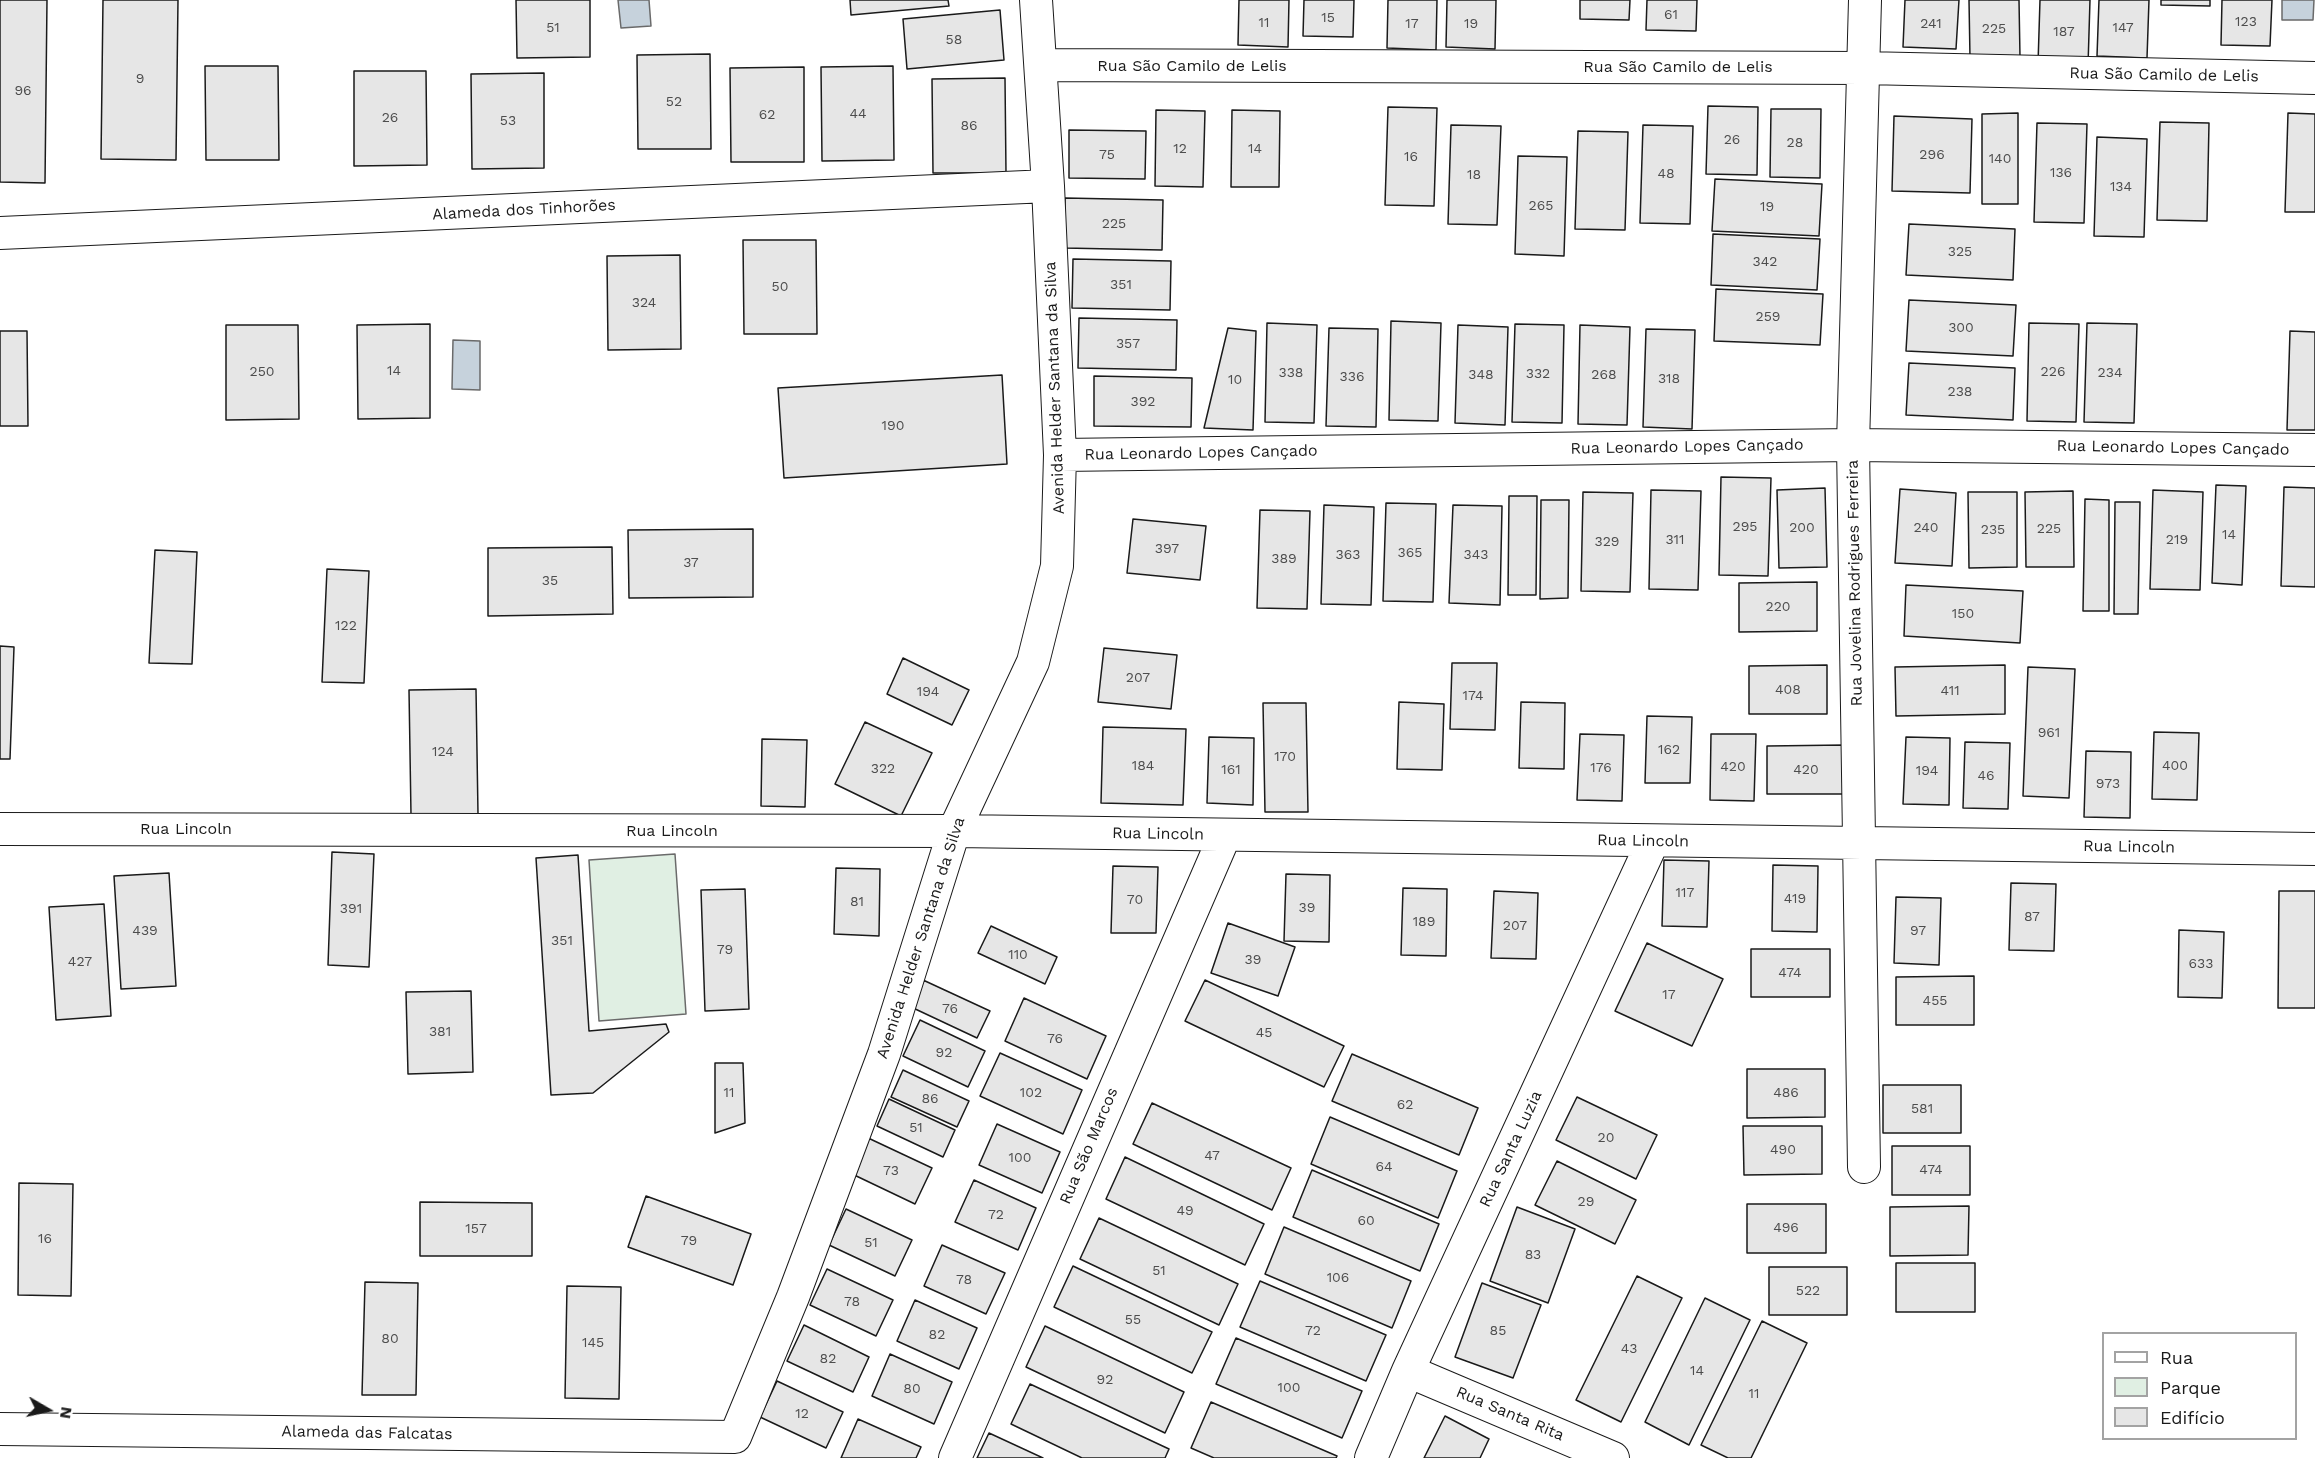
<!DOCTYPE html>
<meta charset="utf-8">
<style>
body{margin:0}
#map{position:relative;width:2315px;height:1458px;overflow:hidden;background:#fff;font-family:"Work Sans",sans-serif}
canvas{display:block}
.legend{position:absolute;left:2102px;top:1332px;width:195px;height:108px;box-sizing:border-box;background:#fff;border:2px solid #a3a3a3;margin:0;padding:8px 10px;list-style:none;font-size:18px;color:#1a1a1a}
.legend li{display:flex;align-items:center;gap:12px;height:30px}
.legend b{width:30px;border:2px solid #a3a3a3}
.north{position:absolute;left:18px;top:1380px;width:60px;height:60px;-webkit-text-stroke:4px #fff;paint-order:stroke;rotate:99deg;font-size:16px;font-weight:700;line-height:24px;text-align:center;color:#1a1a1a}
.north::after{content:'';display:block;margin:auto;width:21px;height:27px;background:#1a1a1a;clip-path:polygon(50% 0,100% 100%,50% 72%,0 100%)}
</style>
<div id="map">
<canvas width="2315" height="1458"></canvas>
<ul class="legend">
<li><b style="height:8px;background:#fff"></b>Rua</li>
<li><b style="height:16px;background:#e0efe3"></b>Parque</li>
<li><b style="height:16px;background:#e6e6e6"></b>Edifício</li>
</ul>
<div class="north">N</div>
</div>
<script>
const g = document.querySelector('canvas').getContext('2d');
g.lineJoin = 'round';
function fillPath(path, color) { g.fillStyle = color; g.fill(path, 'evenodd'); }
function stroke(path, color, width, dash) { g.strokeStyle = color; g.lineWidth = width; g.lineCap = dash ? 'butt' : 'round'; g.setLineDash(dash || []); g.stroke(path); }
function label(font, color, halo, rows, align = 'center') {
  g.font = font + ' "Work Sans",sans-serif'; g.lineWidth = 4.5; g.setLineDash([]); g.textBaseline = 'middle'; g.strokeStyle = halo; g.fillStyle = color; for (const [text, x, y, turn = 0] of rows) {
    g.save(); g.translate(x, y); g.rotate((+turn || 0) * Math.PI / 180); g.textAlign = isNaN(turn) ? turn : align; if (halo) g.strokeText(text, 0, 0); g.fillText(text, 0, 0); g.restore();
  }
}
const green = new Path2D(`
 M675 854 686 1014 599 1021 589 860Z`);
fillPath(green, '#e0efe3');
stroke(green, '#6a6a6a', 1.5);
const water = new Path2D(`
 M618 0H649L651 26 621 28Z
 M2282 0H2314L2313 20H2282Z
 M453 340 480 341V390L452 389Z`);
fillPath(water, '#c6d2dc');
stroke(water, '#6a6a6a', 1.5);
const building = new Path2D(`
 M0 0H47L45 183 0 182Z
 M103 0H178L176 160 101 159Z
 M516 0H590V57L517 58Z
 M850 0H948L949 6 851 15Z
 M1239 0H1289L1288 47 1238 45Z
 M1304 0H1354L1353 37 1303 36Z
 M1388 0H1437L1436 50 1387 48Z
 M1447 0H1496L1495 49 1446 47Z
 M1580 0H1630L1629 20 1580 19Z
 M1647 0H1697L1696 31 1646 30Z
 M1905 0H1959L1956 49 1903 47Z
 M1969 0H2019L2020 57 1970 58Z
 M2040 0H2090L2088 66 2038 64Z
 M2099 0H2149L2147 58 2097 56Z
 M2161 0H2210V6L2161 5Z
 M2222 0H2272L2270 46 2221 45Z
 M1000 10 1004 60 907 69 903 19Z
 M710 54 711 149H638L637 55Z
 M205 66H278L279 160H206Z
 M893 66 894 160 822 161 821 67Z
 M804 67V162H731L730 68Z
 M354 71H426L427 165 354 166Z
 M544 73V168L472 169 471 74Z
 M1005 78 1006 173H933L932 79Z
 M1708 106 1758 107 1757 175 1706 174Z
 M1388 107 1437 108 1434 206 1385 205Z
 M1771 109H1821L1820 178 1770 177Z
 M1156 110 1205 111 1203 187 1155 186Z
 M1232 110 1280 111 1279 187H1231Z
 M2018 113V204H1982V114Z
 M2288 113 2315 114V212H2285Z
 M1894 116 1972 119 1970 193 1892 191Z
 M2160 122 2209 123 2207 221 2157 220Z
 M2037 123 2087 124 2084 223 2034 222Z
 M1451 125 1501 126 1497 225 1448 224Z
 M1643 125 1693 126 1690 224 1640 223Z
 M1069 130 1146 131 1145 179 1069 178Z
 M1578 131 1628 132 1625 230 1575 229Z
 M2097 137 2147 139 2144 237 2094 236Z
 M1518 156 1567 157 1564 256 1515 254Z
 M1715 179 1822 184 1819 236 1712 231Z
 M1065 198 1163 200 1162 250 1064 248Z
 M1909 224 2015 229 2013 280 1906 275Z
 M1713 234 1820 239 1817 290 1711 285Z
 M743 240H816L817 334H744Z
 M680 255 681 349 608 350 607 256Z
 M1073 259 1171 261 1170 310 1072 308Z
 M1716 289 1823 294 1820 345 1714 341Z
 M1909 300 2016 305 2013 356 1906 351Z
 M1079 318 1177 320 1176 370 1078 368Z
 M1391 321 1441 323 1438 421 1389 420Z
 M1267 323 1317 325 1314 423 1265 422Z
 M2029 323 2079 324 2076 422 2027 421Z
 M2087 323 2137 324 2134 423 2084 422Z
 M430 324V418L358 419 357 325Z
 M1515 324 1564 325 1562 423 1512 422Z
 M226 325H298L299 419 226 420Z
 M1458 325 1508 327 1505 425 1455 423Z
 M1580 325 1630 327 1627 425 1578 424Z
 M1228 328 1256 331 1253 430 1204 428Z
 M1329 328 1378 329 1376 427 1326 426Z
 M1646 329 1695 330 1692 429 1643 427Z
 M0 331H27L28 426H0Z
 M2290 331 2315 332V430H2287Z
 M1909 363 2015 368 2013 420 1906 415Z
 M1002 375 1007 464 784 478 778 388Z
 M1094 376 1192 378 1191 427 1094 426Z
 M1721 477 1771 478 1768 576 1719 575Z
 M2216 485 2246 486 2242 585 2212 583Z
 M2284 487 2315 488V587L2281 586Z
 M1825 488 1827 567 1779 568 1777 490Z
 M1900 489 1956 493 1952 566 1895 563Z
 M1651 490 1701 491 1698 590 1649 589Z
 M2153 490 2203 492 2200 590 2150 589Z
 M2073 491 2074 567H2026L2025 492Z
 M1583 492 1633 493 1630 592 1581 591Z
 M1968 492H2017V567L1969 568Z
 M1509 496H1537L1536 595H1508Z
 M2085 499 2109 500V611H2083Z
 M1541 500H1569L1568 598 1540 599Z
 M2115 502H2140L2138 614H2114Z
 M1386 503 1436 504 1433 602 1383 601Z
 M1324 505 1374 507 1371 605 1321 604Z
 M1453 505 1502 506 1500 605 1449 603Z
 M1260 510 1310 511 1307 609 1257 608Z
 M1133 519 1206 526 1200 580 1127 573Z
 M753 529V597L629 598 628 530Z
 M612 547 613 614 488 616V548Z
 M155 550 197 552 192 664 149 663Z
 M327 569 369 571 364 683 322 682Z
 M1817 582V631L1739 632V583Z
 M1906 585 2023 591 2020 643 1904 636Z
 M0 646 14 647 10 759H0Z
 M1104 648 1177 655 1171 709 1098 702Z
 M903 658 969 690 952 725 887 694Z
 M1452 663H1497L1495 730 1450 729Z
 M1827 665V714H1749V666Z
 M2005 665V714L1896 716 1895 667Z
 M2028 667 2075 669 2069 798 2023 796Z
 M476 689 478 814 411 815 409 690Z
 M1399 702 1444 704 1442 770 1397 769Z
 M1521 702 1565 703 1564 769 1519 768Z
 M1263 703H1306L1308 812H1265Z
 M1647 716 1692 717 1690 783H1645Z
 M865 722 932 753 901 816 835 784Z
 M1103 727 1186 729 1183 805 1101 803Z
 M2154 732 2199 733 2197 800 2152 799Z
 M1580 734 1624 735 1622 801 1577 800Z
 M1711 734H1756L1754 801 1710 800Z
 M1209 737 1254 738 1253 805 1207 803Z
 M1906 737 1950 738 1949 805 1903 804Z
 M762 739 807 740 805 807 761 806Z
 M1965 742 2010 743 2008 809 1963 808Z
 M1845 745V794H1767V746Z
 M2086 751 2131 752 2130 818 2084 817Z
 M332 852 374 854 369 967 328 965Z
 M578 855 589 1031 666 1024 669 1032 593 1093 551 1095 536 858Z
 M1664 860 1709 861 1707 927 1662 926Z
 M1773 865 1818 866 1817 932 1772 931Z
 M1113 866 1158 867 1156 933H1111Z
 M836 868 880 869 879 936 834 934Z
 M169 873 176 986 121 989 114 876Z
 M1286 874 1330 875 1329 942 1284 941Z
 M2011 883 2056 884 2054 951 2009 950Z
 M1403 888 1447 889 1446 956 1401 955Z
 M745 889 749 1009 705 1011 701 890Z
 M1494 891 1538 893 1536 959 1491 958Z
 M2279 891H2315V1008H2278Z
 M1896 897 1941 898 1939 965 1894 963Z
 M104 904 111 1016 56 1020 49 907Z
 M1228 923 1295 947 1278 996 1211 973Z
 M991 926 1057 957 1045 984 978 953Z
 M2179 930 2224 932 2222 998 2178 997Z
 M1647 943 1723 979 1692 1046 1615 1011Z
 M1751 949H1830V997H1751Z
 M1974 976V1025H1896V977Z
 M923 980 990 1011 977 1038 911 1007Z
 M1205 980 1344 1046 1324 1087 1185 1021Z
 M471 991 473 1072 408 1074 406 992Z
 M1024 998 1106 1036 1087 1079 1005 1041Z
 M920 1020 985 1051 968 1087 903 1056Z
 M1000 1053 1082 1090 1063 1134 980 1096Z
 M1352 1054 1478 1108 1459 1155 1332 1101Z
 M715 1063H743L745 1123 715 1133Z
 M1747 1069H1825V1117L1747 1118Z
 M903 1070 969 1101 957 1127 891 1097Z
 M1883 1085H1961V1133H1883Z
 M1577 1097 1657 1135 1636 1179 1556 1140Z
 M889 1099 955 1130 943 1157 877 1126Z
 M1152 1103 1291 1168 1272 1210 1133 1144Z
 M1330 1117 1457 1171 1438 1218 1311 1164Z
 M997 1124 1060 1152 1042 1193 979 1165Z
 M1743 1126H1822V1174L1744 1175Z
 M866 1137 932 1168 915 1204 850 1173Z
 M1892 1146H1970V1195H1892Z
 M1125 1157 1264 1224 1245 1265 1106 1199Z
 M1557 1161 1636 1200 1615 1244 1535 1205Z
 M1312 1170 1439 1224 1420 1271 1293 1217Z
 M974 1180 1036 1208 1018 1250 955 1222Z
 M19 1183 73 1184 71 1296 18 1295Z
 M646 1196 751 1234 733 1285 628 1247Z
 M420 1202 532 1203V1256H420Z
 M1747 1204H1826V1253H1747Z
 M1969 1206 1968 1255 1890 1256V1207Z
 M1517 1207 1575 1229 1548 1303 1490 1281Z
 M846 1209 912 1240 895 1276 829 1245Z
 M1099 1218 1238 1284 1219 1325 1080 1259Z
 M1284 1227 1411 1281 1392 1328 1265 1274Z
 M942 1245 1005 1273 986 1314 924 1286Z
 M1896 1263H1975V1312H1896Z
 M1073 1266 1212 1332 1192 1373 1054 1307Z
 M1769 1267H1847V1315H1769Z
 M827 1269 893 1300 876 1336 810 1305Z
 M1637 1276 1682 1298 1621 1422 1576 1400Z
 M1260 1281 1386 1335 1366 1381 1240 1327Z
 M365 1282 418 1283 416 1395H362Z
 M1482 1283 1541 1305 1513 1378 1455 1357Z
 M567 1286 621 1287 619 1399 565 1398Z
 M1705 1298 1750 1320 1689 1445 1645 1422Z
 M915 1300 977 1328 959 1369 897 1341Z
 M1762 1321 1807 1343 1751 1458H1728L1701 1445Z
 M804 1325 869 1357 853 1392 787 1361Z
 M1045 1326 1184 1392 1165 1433 1026 1367Z
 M1236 1338 1362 1391 1342 1438 1216 1384Z
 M890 1354 952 1382 934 1424 872 1396Z
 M777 1381 843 1412 826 1448 760 1417Z
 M1030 1384 1169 1449 1165 1458H1082L1011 1424Z
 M1211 1402 1337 1456 1336 1458H1214L1191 1448Z
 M1445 1416 1489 1439 1480 1458H1424Z
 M858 1419 921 1447 916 1458H841Z
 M989 1433 1043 1458H977Z`);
fillPath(building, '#e6e6e6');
stroke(building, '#1a1a1a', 1.5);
const street = new Path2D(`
 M1041 65 1864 68 2315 78
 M0 233 1048 186
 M1060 455 1853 445 2315 450
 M0 829 954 831 2315 849
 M1864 1167 1853 445 1865 0
 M1408 1371 1613 1458
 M0 1429 735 1437 793 1297 884 1054 954 831 1033 662 1057 566 1060 455 1048 186 1036 0
 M955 1458 1225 835
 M1371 1458 1408 1371 1653 841`);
stroke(street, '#1a1a1a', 34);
stroke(street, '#fff', 32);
label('14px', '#4d4d4d', null, [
 ["61",1671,15],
 ["15",1328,18],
 ["123",2246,22],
 ["11",1264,23],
 ["17",1412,24],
 ["19",1471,24],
 ["241",1931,24],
 ["51",553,28],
 ["147",2123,28],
 ["225",1994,29],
 ["187",2064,32],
 ["58",954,40],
 ["9",140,79],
 ["96",23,91],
 ["52",674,102],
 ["44",858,114],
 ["62",767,115],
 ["26",390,118],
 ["53",508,121],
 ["86",969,126],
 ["26",1732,140],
 ["28",1795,143],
 ["12",1180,149],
 ["14",1255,149],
 ["75",1107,155],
 ["296",1932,155],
 ["16",1411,157],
 ["140",2000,159],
 ["136",2061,173],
 ["48",1666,174],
 ["18",1474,175],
 ["134",2121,187],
 ["265",1541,206],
 ["19",1767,207],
 ["225",1114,224],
 ["325",1960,252],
 ["342",1765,262],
 ["351",1121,285],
 ["50",780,287],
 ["324",644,303],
 ["259",1768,317],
 ["300",1961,328],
 ["357",1128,344],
 ["14",394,371],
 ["250",262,372],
 ["226",2053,372],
 ["338",1291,373],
 ["234",2110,373],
 ["332",1538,374],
 ["348",1481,375],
 ["268",1604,375],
 ["336",1352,377],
 ["318",1669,379],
 ["10",1235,380],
 ["238",1960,392],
 ["392",1143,402],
 ["190",893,426],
 ["295",1745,527],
 ["200",1802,528],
 ["240",1926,528],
 ["225",2049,529],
 ["235",1993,530],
 ["14",2229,535],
 ["311",1675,540],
 ["219",2177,540],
 ["329",1607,542],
 ["397",1167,549],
 ["365",1410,553],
 ["363",1348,555],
 ["343",1476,555],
 ["389",1284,559],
 ["37",691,563],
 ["35",550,581],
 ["220",1778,607],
 ["150",1963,614],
 ["122",346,626],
 ["207",1138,678],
 ["408",1788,690],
 ["411",1950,691],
 ["194",928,692],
 ["174",1473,696],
 ["961",2049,733],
 ["162",1669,750],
 ["124",443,752],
 ["170",1285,757],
 ["184",1143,766],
 ["400",2175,766],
 ["420",1733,767],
 ["176",1601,768],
 ["322",883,769],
 ["161",1231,770],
 ["420",1806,770],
 ["194",1927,771],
 ["46",1986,776],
 ["973",2108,784],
 ["117",1685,893],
 ["419",1795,899],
 ["70",1135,900],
 ["81",857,902],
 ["39",1307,908],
 ["391",351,909],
 ["87",2032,917],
 ["189",1424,922],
 ["207",1515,926],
 ["439",145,931],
 ["97",1918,931],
 ["351",562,941],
 ["79",725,950],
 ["110",1018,955],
 ["39",1253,960],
 ["427",80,962],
 ["633",2201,964],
 ["474",1790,973],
 ["17",1669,995],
 ["455",1935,1001],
 ["76",950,1009],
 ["381",440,1032],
 ["45",1264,1033],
 ["76",1055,1039],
 ["92",944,1053],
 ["11",729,1093],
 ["102",1031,1093],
 ["486",1786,1093],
 ["86",930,1099],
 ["62",1405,1105],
 ["581",1922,1109],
 ["51",916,1128],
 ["20",1606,1138],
 ["490",1783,1150],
 ["47",1212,1156],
 ["100",1020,1158],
 ["64",1384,1167],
 ["474",1931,1170],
 ["73",891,1171],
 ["29",1586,1202],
 ["49",1185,1211],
 ["72",996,1215],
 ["60",1366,1221],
 ["496",1786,1228],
 ["157",476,1229],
 ["16",45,1239],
 ["79",689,1241],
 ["51",871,1243],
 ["83",1533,1255],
 ["51",1159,1271],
 ["106",1338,1278],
 ["78",964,1280],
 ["522",1808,1291],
 ["78",852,1302],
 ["55",1133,1320],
 ["72",1313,1331],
 ["85",1498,1331],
 ["82",937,1335],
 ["80",390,1339],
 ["145",593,1343],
 ["43",1629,1349],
 ["82",828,1359],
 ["14",1697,1371],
 ["92",1105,1380],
 ["100",1289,1388],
 ["80",912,1389],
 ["11",1754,1394],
 ["12",802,1414]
]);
label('16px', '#1a1a1a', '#fff', [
 ["Rua São Camilo de Lelis",1192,66],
 ["Rua São Camilo de Lelis",1678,67],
 ["Rua São Camilo de Lelis",2164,75,1],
 ["Alameda dos Tinhorões",524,210,-3],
 ["Avenida Helder Santana da Silva",1055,388,-92],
 ["Rua Leonardo Lopes Cançado",1687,447,-1],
 ["Rua Leonardo Lopes Cançado",2173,448,1],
 ["Rua Leonardo Lopes Cançado",1201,453,-1],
 ["Rua Jovelina Rodrigues Ferreira",1855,583,-91],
 ["Rua Lincoln",186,829],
 ["Rua Lincoln",672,831],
 ["Rua Lincoln",1158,834,1],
 ["Rua Lincoln",1643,841,1],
 ["Rua Lincoln",2129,847,1],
 ["Avenida Helder Santana da Silva",921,938,-72],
 ["Rua São Marcos",1089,1146,-67],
 ["Rua Santa Luzia",1511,1149,-65],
 ["Rua Santa Rita",1510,1414,23],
 ["Alameda das Falcatas",367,1433,1]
]);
</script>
